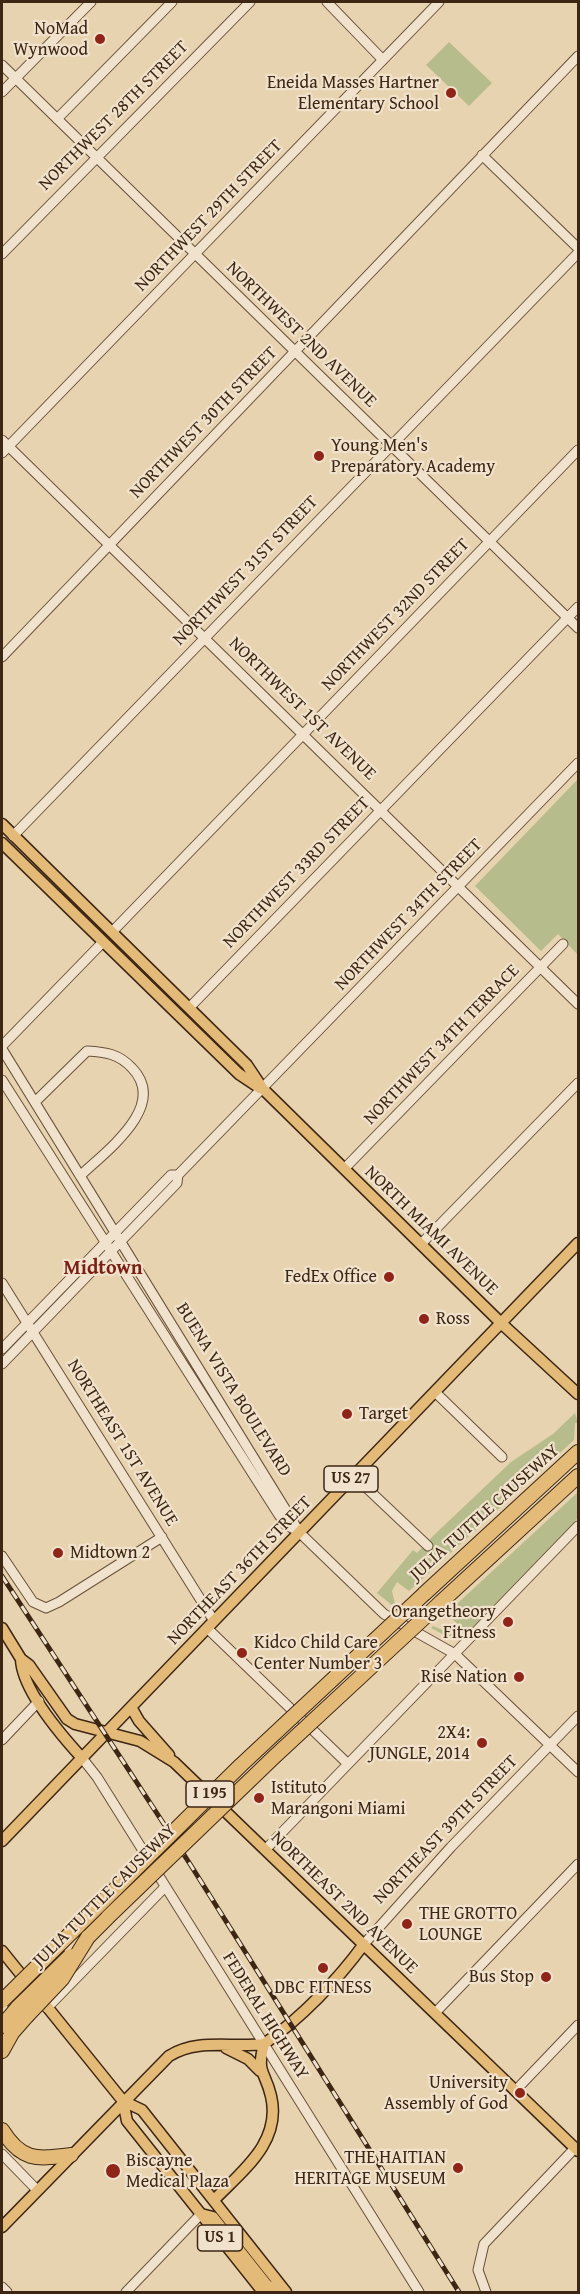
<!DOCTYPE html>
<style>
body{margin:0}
#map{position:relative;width:580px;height:2294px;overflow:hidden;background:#e8d3b0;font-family:"Gentium Book Plus",serif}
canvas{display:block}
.frame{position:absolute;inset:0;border:3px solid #3d2613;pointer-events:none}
</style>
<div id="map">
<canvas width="580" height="2294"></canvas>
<div class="frame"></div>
</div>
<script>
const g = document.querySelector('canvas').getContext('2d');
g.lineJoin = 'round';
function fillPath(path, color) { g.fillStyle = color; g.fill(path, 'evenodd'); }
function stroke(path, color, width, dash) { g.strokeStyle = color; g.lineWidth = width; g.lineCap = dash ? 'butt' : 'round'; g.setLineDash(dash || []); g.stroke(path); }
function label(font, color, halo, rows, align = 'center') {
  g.font = font + ' "Gentium Book Plus",serif'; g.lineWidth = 4.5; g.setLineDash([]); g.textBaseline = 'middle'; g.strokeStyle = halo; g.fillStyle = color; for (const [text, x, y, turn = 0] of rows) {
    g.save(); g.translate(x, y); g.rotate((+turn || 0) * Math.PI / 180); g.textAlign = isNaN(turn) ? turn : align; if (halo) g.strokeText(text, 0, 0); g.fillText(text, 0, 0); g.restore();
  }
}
fillPath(new Path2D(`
 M449 42 492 83 469 106 426 65Z
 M578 779V955L558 934 541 951 475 886Z
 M575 1413 578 1423H575L574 1440 409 1591 397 1582 392 1591 395 1604 393 1606 377 1593 413 1550 417 1553 433 1536 511 1462 553 1434Z
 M578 1492V1517L574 1523 465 1635 450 1638 431 1628 433 1626 447 1632 459 1625 446 1614Z`), '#b6bc8b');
const minor = new Path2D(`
 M327 2 383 60
 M2 65 578 628
 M2 92 91 2
 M57 119 172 2
 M482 155 578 248
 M2 254 250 2
 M2 440 578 1004
 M2 453 439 2
 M2 657 578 56
 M13 836 578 253
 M112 932 578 450
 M190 1007 578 607
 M2 1046 103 942
 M2 1049 300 1533 384 1614 455 1654 578 1772
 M2 1080 279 1515 286 1525 300 1532
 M35 1102 87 1051C106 1052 119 1054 132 1068 169 1106 106 1151 80 1176
 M344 1169 563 944
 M421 1244 578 1083
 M2 1283 214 1621
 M2 1349 171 1175H178L578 763
 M2 1364 177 1183 178 1175
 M435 1392 502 1457
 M354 1476 428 1546
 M2 1556 33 1602 46 1608 59 1602 162 1537
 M207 1628 348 1764
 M2 1740 39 1701
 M82 1758 97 1777 419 2292
 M265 1850 578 1526
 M364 1944 451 1847 578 1716
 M47 2008 165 1887
 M435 2013 578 1864
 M515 2091 578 2025
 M2 2154 37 2190
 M2 2287 7 2292
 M126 2292 201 2214
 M486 2292 478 2270 484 2244 575 2148`);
const major = new Path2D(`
 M2 824 247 1065 263 1089 501 1323 578 1394
 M2 843 239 1074 260 1088
 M2 1628 21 1659 29 1665 67 1719 75 1724 140 1741 174 1762 578 2151
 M21 1659C22 1690 61 1735 82 1758
 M131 1707 139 1721 169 1755
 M2 1841 578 1243
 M2 1951 123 2101 142 2110 286 2292
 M226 2048 248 2059 260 2071
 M123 2101 127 2121 263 2292
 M214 2200C242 2171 282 2142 271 2096 265 2070 256 2074 264 2044 301 2018 337 1981 364 1944
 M201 2214 213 2217 267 2285 279 2292
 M2 2227 169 2056C198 2038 231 2048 264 2044`);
const highway = new Path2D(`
 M424 1594 578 1452
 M440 1603 578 1476
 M88 1937 108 1917
 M2 2026 18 2007
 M2 2051 12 2033 26 2017
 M2 2130C22 2162 37 2159 71 2155`);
stroke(minor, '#68513a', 11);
stroke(major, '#3d2613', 13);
stroke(highway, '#3d2613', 16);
stroke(minor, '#f0e2cc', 9);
stroke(major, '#e4ba78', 10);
stroke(highway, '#e4ba78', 14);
const rail = new Path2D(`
 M2 1576 190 1864 459 2292`);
stroke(rail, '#3d2613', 5);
stroke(rail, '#f0e2cc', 3, [9]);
const highwayBridge = new Path2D(`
 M108 1917 274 1757 440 1603
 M2 2001 241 1765 424 1594
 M18 2007 70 1956
 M26 2017 62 1979 88 1937`);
stroke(highwayBridge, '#3d2613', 16, []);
stroke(highwayBridge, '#e4ba78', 14);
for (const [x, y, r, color] of [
 [100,39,6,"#8f2418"],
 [451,93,6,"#8f2418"],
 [319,456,6,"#8f2418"],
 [389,1277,6,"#8f2418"],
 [424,1319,6,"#8f2418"],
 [347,1414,6,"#8f2418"],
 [58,1553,6,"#8f2418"],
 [508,1622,6,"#8f2418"],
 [242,1653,6,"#8f2418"],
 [519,1677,6,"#8f2418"],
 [482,1743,6,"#8f2418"],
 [259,1798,6,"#8f2418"],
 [407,1924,6,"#8f2418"],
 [323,1968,6,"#8f2418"],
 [546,1977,6,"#8f2418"],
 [520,2093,6,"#8f2418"],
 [458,2168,6,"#8f2418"],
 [113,2171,8,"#8f2418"]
]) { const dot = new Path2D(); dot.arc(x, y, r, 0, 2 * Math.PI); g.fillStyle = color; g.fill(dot); stroke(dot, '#f0e2cc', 2); }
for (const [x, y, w] of [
 [351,1479,54],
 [210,1794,48],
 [220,2238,45]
]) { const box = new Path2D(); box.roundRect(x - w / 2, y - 13, w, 26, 4.5); g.fillStyle = '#f0e2cc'; g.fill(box); stroke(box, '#3d2613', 1.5); }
label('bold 16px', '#3d2613', null, [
 ["US 27",351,1479],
 ["I 195",210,1794],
 ["US 1",220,2238]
]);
label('18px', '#3d2613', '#f0e2cc', [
 ["NoMad",88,29],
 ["Wynwood",88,50],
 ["Eneida Masses Hartner",439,83],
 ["Elementary School",439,104],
 ["Young Men's",331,446,"left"],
 ["Preparatory Academy",331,467,"left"],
 ["FedEx Office",377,1277],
 ["Ross",436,1319,"left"],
 ["Target",359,1414,"left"],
 ["Midtown 2",70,1553,"left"],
 ["Orangetheory",496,1612],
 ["Fitness",496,1633],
 ["Kidco Child Care",254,1643,"left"],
 ["Center Number 3",254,1664,"left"],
 ["Rise Nation",507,1677],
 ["2X4:",470,1733],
 ["JUNGLE, 2014",470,1754],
 ["Istituto",271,1788,"left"],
 ["Marangoni Miami",271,1809,"left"],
 ["THE GROTTO",419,1914,"left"],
 ["LOUNGE",419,1935,"left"],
 ["Bus Stop",534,1977],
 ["DBC FITNESS",323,1988,"center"],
 ["University",508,2083],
 ["Assembly of God",508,2104],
 ["THE HAITIAN",446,2158],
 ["HERITAGE MUSEUM",446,2179],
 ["Biscayne",126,2161,"left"],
 ["Medical Plaza",126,2182,"left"]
], 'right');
label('18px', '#3d2613', '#f0e2cc', [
 ["NORTHWEST 28TH STREET",114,116,-45],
 ["NORTHWEST 29TH STREET",209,216,-46],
 ["NORTHWEST 2ND AVENUE",301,335,44],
 ["NORTHWEST 30TH STREET",204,423,-46],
 ["NORTHWEST 31ST STREET",246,571,-46],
 ["NORTHWEST 32ND STREET",396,615,-46],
 ["NORTHWEST 1ST AVENUE",302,709,44],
 ["NORTHWEST 33RD STREET",297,873,-46],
 ["NORTHWEST 34TH STREET",409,915,-46],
 ["NORTHWEST 34TH TERRACE",442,1045,-46],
 ["NORTH MIAMI AVENUE",431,1231,44],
 ["BUENA VISTA BOULEVARD",233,1390,58],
 ["NORTHEAST 1ST AVENUE",122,1443,58],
 ["JULIA TUTTLE CAUSEWAY",485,1513,-42],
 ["NORTHEAST 36TH STREET",240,1571,-46],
 ["NORTHEAST 39TH STREET",446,1830,-46],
 ["JULIA TUTTLE CAUSEWAY",105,1896,-45],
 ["NORTHEAST 2ND AVENUE",344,1903,44],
 ["FEDERAL HIGHWAY",265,2016,58]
]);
label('bold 20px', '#7a1f14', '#f0e2cc', [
 ["Midtown",103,1269]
]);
</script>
